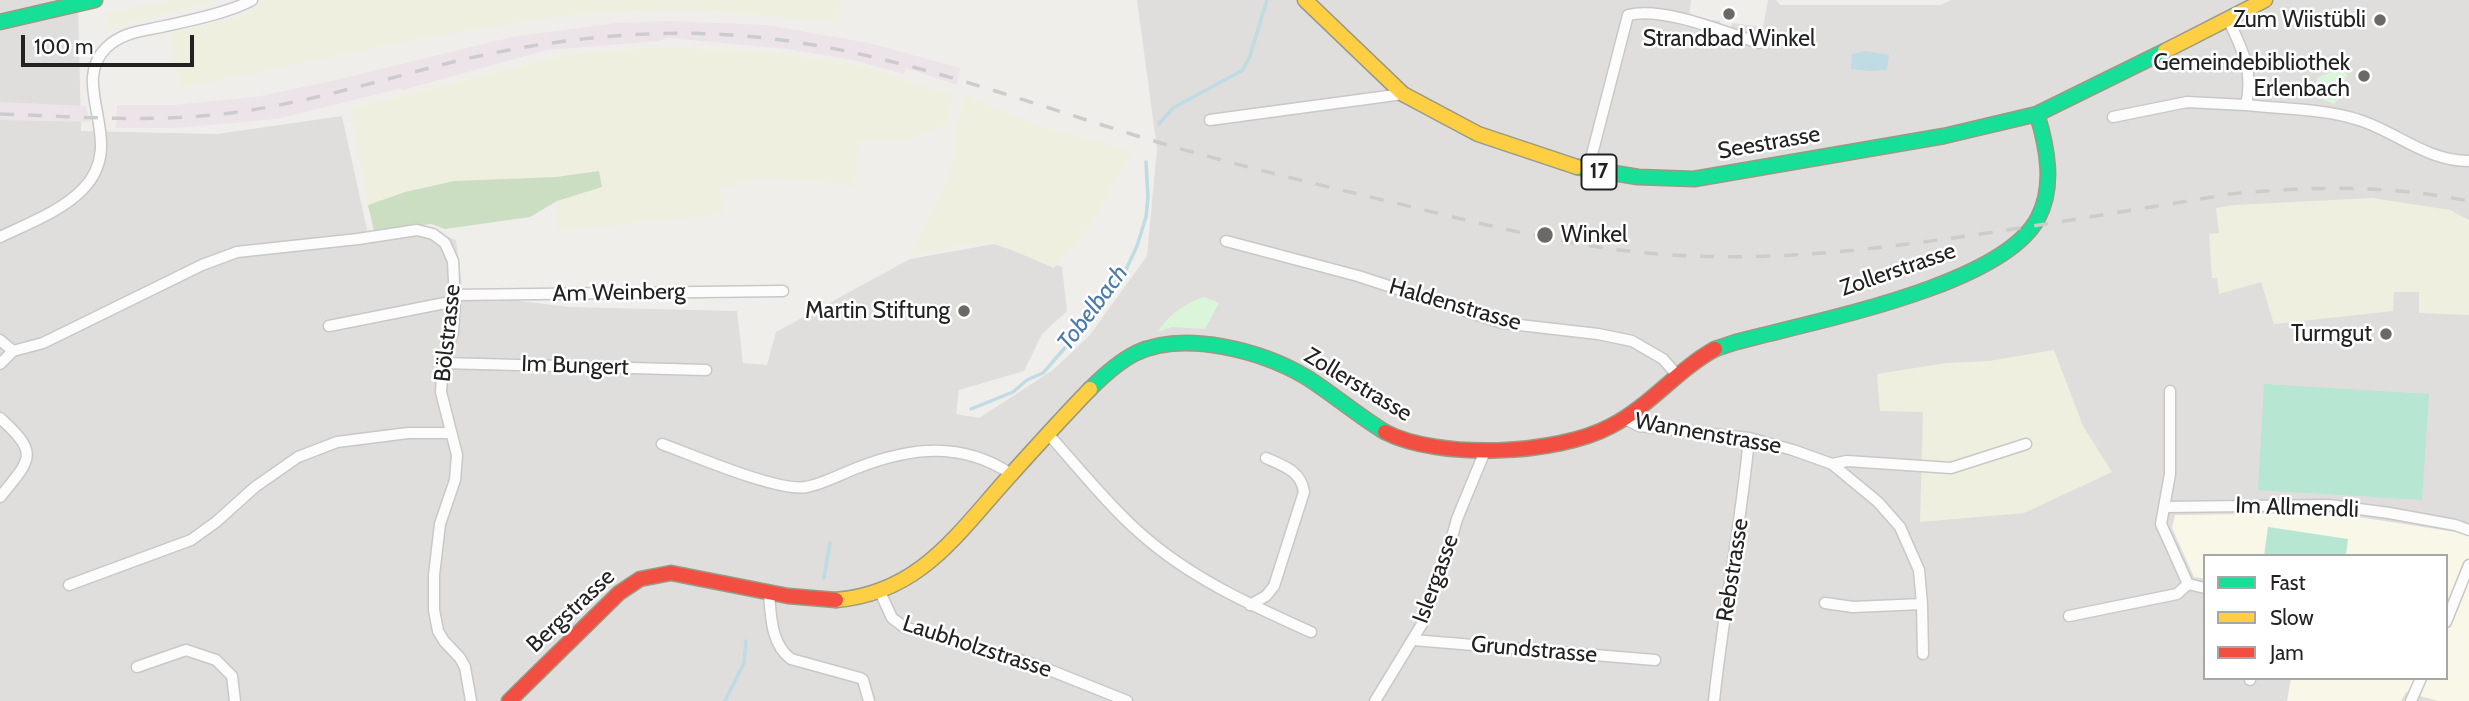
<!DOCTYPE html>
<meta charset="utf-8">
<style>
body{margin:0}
#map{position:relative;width:2469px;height:701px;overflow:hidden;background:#f0eeeb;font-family:Cabin,sans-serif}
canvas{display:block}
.legend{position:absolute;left:2203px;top:554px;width:245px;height:126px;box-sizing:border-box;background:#fff;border:2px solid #a7a7a7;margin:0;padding:9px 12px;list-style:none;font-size:21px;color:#222}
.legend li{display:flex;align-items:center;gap:14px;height:35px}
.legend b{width:35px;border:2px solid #a7a7a7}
.scale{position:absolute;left:21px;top:35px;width:173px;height:32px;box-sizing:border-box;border:4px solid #222;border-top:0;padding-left:9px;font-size:21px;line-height:24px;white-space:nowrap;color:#222;-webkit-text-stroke:5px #fff;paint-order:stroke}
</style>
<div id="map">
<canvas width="2469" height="701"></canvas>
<ul class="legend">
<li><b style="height:9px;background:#16e098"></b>Fast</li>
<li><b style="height:9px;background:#ffcf43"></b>Slow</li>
<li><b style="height:9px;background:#f24e42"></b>Jam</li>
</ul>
<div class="scale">100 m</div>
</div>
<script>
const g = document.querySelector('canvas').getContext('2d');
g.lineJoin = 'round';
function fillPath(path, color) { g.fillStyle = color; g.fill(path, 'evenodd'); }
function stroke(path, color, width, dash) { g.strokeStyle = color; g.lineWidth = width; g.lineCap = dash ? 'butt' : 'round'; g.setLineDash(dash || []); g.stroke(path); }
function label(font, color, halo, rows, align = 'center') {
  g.font = font + ' Cabin,sans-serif'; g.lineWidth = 5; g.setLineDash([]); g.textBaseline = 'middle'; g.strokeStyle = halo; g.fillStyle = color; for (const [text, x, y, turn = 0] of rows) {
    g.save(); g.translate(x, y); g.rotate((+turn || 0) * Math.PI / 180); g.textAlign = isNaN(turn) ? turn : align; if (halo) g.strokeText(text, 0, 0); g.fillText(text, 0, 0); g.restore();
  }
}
fillPath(new Path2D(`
 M0 0H78L81 131 217 134 342 116 368 234 426 229 456 240 463 294 569 307 737 311 743 363 767 365 776 332 910 259 994 244 1062 267 1067 311 1042 334 1024 371 959 390 956 414 979 418 1053 370 1089 336 1147 256 1157 149 1137 0H1691L1689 17 1720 21V27L1731 28 1732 23 1763 27 1768 0H1776L1780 5H1940L1951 0H2469V701H0ZM2205 556H2446V678H2205Z`), '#dfdedc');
fillPath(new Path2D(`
 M668 21 767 25 869 43 960 68 957 85 906 68 904 74 853 60 787 49 668 38 660 41 547 50 403 90 402 88 277 119 177 128H116L117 105H173L255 97 332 81 512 37 616 23Z
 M0 102 86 106 90 122 0 120Z`), '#ede4e9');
fillPath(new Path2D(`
 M2332 513 2469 534V701H2438L2406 692 2401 701H2287L2291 678H2446V556H2205V579L2194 577 2172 528 2175 515Z`), '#f8f7e8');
fillPath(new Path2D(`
 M175 0H219L108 29 105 13Z
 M266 0H840L839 22 698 10 607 12 556 17 428 37 180 88 169 34 246 15Z
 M646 48 732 49 825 59 872 68 908 82 953 95 948 124 908 140 858 142 855 186 760 177 720 189 723 214 557 231V201L601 187 599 171 556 177 454 181 405 191 368 205 350 109 574 53Z
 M963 95 1037 125 1132 151 1090 226 1054 268 991 241 910 255 950 175Z
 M2372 198 2450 210 2469 220V315L2419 313V292H2394L2393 311 2274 324 2261 282 2219 294 2217 278H2212L2209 234 2219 233 2216 208 2235 205Z
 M2054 350 2083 426 2112 472 2024 513 1920 522 1923 412 1880 411 1877 374 1947 363 1989 361Z`), '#efefdf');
fillPath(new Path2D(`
 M599 171 602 187 557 201 530 217 445 229 431 224 374 231 368 205 405 192 454 181 556 177Z`), '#cbdec1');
fillPath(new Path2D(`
 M2340 68 2348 75 2343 83 2346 91 2334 104 2317 97V78Z
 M1204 297 1219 303 1205 329 1172 327 1158 332C1168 315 1185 303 1204 297Z`), '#daf5da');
fillPath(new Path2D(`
 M2264 384 2429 394 2422 500 2258 490Z
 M2268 527 2348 539 2346 556H2264Z`), '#b7e6d2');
fillPath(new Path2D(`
 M1866 51 1889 55 1887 70 1870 71 1851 69 1852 54Z`), '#bfdbe3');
stroke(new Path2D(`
 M1159 124 1173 108 1243 70 1250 56 1267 0
 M971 409 1013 392 1027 380 1043 373 1091 318 1097 303 1124 274 1137 246 1146 217 1148 198 1146 162
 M824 578 830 543
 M725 701 744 663 746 641`), '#bfdbe3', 3.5);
const street = new Path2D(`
 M2246 105C2281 109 2327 109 2359 120 2397 132 2426 161 2469 161
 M2113 117 2187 102 2246 105C2254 71 2242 49 2228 19
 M1210 120 1403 94
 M1588 170 1628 15C1663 6 1724 32 1759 43
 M0 237C27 224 62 211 83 189 129 142 68 86 106 48 122 32 143 31 165 26 188 21 232 12 252 0
 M1226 241 1358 276 1502 323 1598 334 1632 341 1663 359 1677 375
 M455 295 783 291
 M329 326 455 301
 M0 340 13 351 0 364
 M13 351 43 343 202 265 237 252 358 239 417 230 433 234 445 243 453 261 455 301 453 332 443 363 441 392 457 455 455 480 440 524 434 575V610L438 631 444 641 460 658 465 667 471 701
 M443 363 706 370
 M2170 391V474L2161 524 2188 584
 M0 418C40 454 31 459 0 497
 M1625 419 1639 426 1749 438 1793 450 1832 464 1878 502 1900 527 1919 570 1922 604 1923 654
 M1049 435C1078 467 1108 505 1140 533 1190 578 1251 605 1311 632
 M662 444C693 455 777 492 806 487 823 484 841 474 857 468 910 447 962 441 1011 474
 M1832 464 1847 461 1951 468 2026 444
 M2166 507 2329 505 2389 513 2455 525 2469 530
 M2188 584 2205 588
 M69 585 191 540 216 522 255 487 298 457 337 442 408 433H450
 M880 592 892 618 904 627 1037 665 1127 701
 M769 594C771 617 771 644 791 659L860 678 863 680 869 701
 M1825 603 1853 607 1922 604
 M1250 605 1266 596 1274 586 1304 492C1301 471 1284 466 1266 458
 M2069 616 2177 594 2188 584
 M2446 622 2469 565
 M1413 640 1655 660
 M137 667 186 650 216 660 232 676 235 701
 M2250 680V678
 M1375 701 1422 624 1447 555 1457 519 1485 451
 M1714 701C1723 613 1741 526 1749 438
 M2411 701 2421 678`);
const fast = new Path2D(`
 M0 22 95 0
 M1577 167 1638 177 1694 179 1944 136 2037 114 2165 51
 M1715 349 1736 342C1809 322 2002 287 2038 218 2055 186 2047 147 2037 114
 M1090 389C1103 376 1118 362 1136 353 1185 330 1262 351 1306 377 1333 394 1357 415 1385 432`);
const slow = new Path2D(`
 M1305 0 1403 94 1478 134 1577 167
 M2165 51 2265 0
 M836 600C918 593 955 537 1006 480 1033 450 1061 419 1090 389`);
const jam = new Path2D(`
 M1385 432C1439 460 1557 455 1611 426 1650 406 1677 370 1715 349
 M509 701 619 593 640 579 671 573 788 596 836 600`);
stroke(street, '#c9c8c7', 13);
stroke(fast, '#999a82', 17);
stroke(slow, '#999a82', 17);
stroke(jam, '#999a82', 17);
stroke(street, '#fdfcfc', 10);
stroke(fast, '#16e098', 14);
stroke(slow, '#ffcf43', 14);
stroke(jam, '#f24e42', 14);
stroke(new Path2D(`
 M0 114C83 117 168 124 251 110 322 99 391 77 461 60 557 38 658 27 756 37 885 50 1008 96 1131 134 1218 161 1307 182 1396 203 1469 221 1544 240 1619 250 1750 266 1865 251 1994 232 2073 220 2152 207 2230 194 2311 186 2389 185 2469 201`), '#ccc', 3.5, [14, 14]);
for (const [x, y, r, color] of [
 [1729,14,7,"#6a6968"],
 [2380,20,7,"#6a6968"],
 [2364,76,7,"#6a6968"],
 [1545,235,9,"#6a6968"],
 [964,311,7,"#6a6968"],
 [2386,334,7,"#6a6968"]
]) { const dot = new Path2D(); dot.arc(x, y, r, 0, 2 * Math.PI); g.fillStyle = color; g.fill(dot); stroke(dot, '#fff', 2.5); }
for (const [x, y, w] of [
 [1599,172,35]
]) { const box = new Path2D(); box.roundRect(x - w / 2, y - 17.5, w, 35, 5); g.fillStyle = '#fff'; g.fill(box); stroke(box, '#222', 2); }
label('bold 21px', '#222', null, [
 ["17",1599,172]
]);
label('23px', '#222', '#fff', [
 ["Zum Wiistübli",2366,20],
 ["Strandbad Winkel",1729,39,"center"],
 ["Gemeindebibliothek",2350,63],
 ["Erlenbach",2350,89],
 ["Winkel",1561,235,"left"],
 ["Martin Stiftung",950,311],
 ["Turmgut",2372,334]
], 'right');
label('23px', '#222', '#fff', [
 ["Seestrasse",1769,143,-10],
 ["Zollerstrasse",1898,270,-19],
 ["Am Weinberg",619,293,-1],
 ["Haldenstrasse",1455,305,16],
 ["Bölstrasse",448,333,-84],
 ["Im Bungert",575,366,2],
 ["Zollerstrasse",1358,385,31],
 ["Wannenstrasse",1708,434,10],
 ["Im Allmendli",2297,508,2],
 ["Rebstrasse",1733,570,-81],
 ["Islergasse",1436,579,-70],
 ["Bergstrasse",571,611,-43],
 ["Laubholzstrasse",977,647,18],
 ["Grundstrasse",1534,650,5]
]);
label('italic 24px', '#4a7aab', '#fff', [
 ["Tobelbach",1093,308,-53]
]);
</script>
